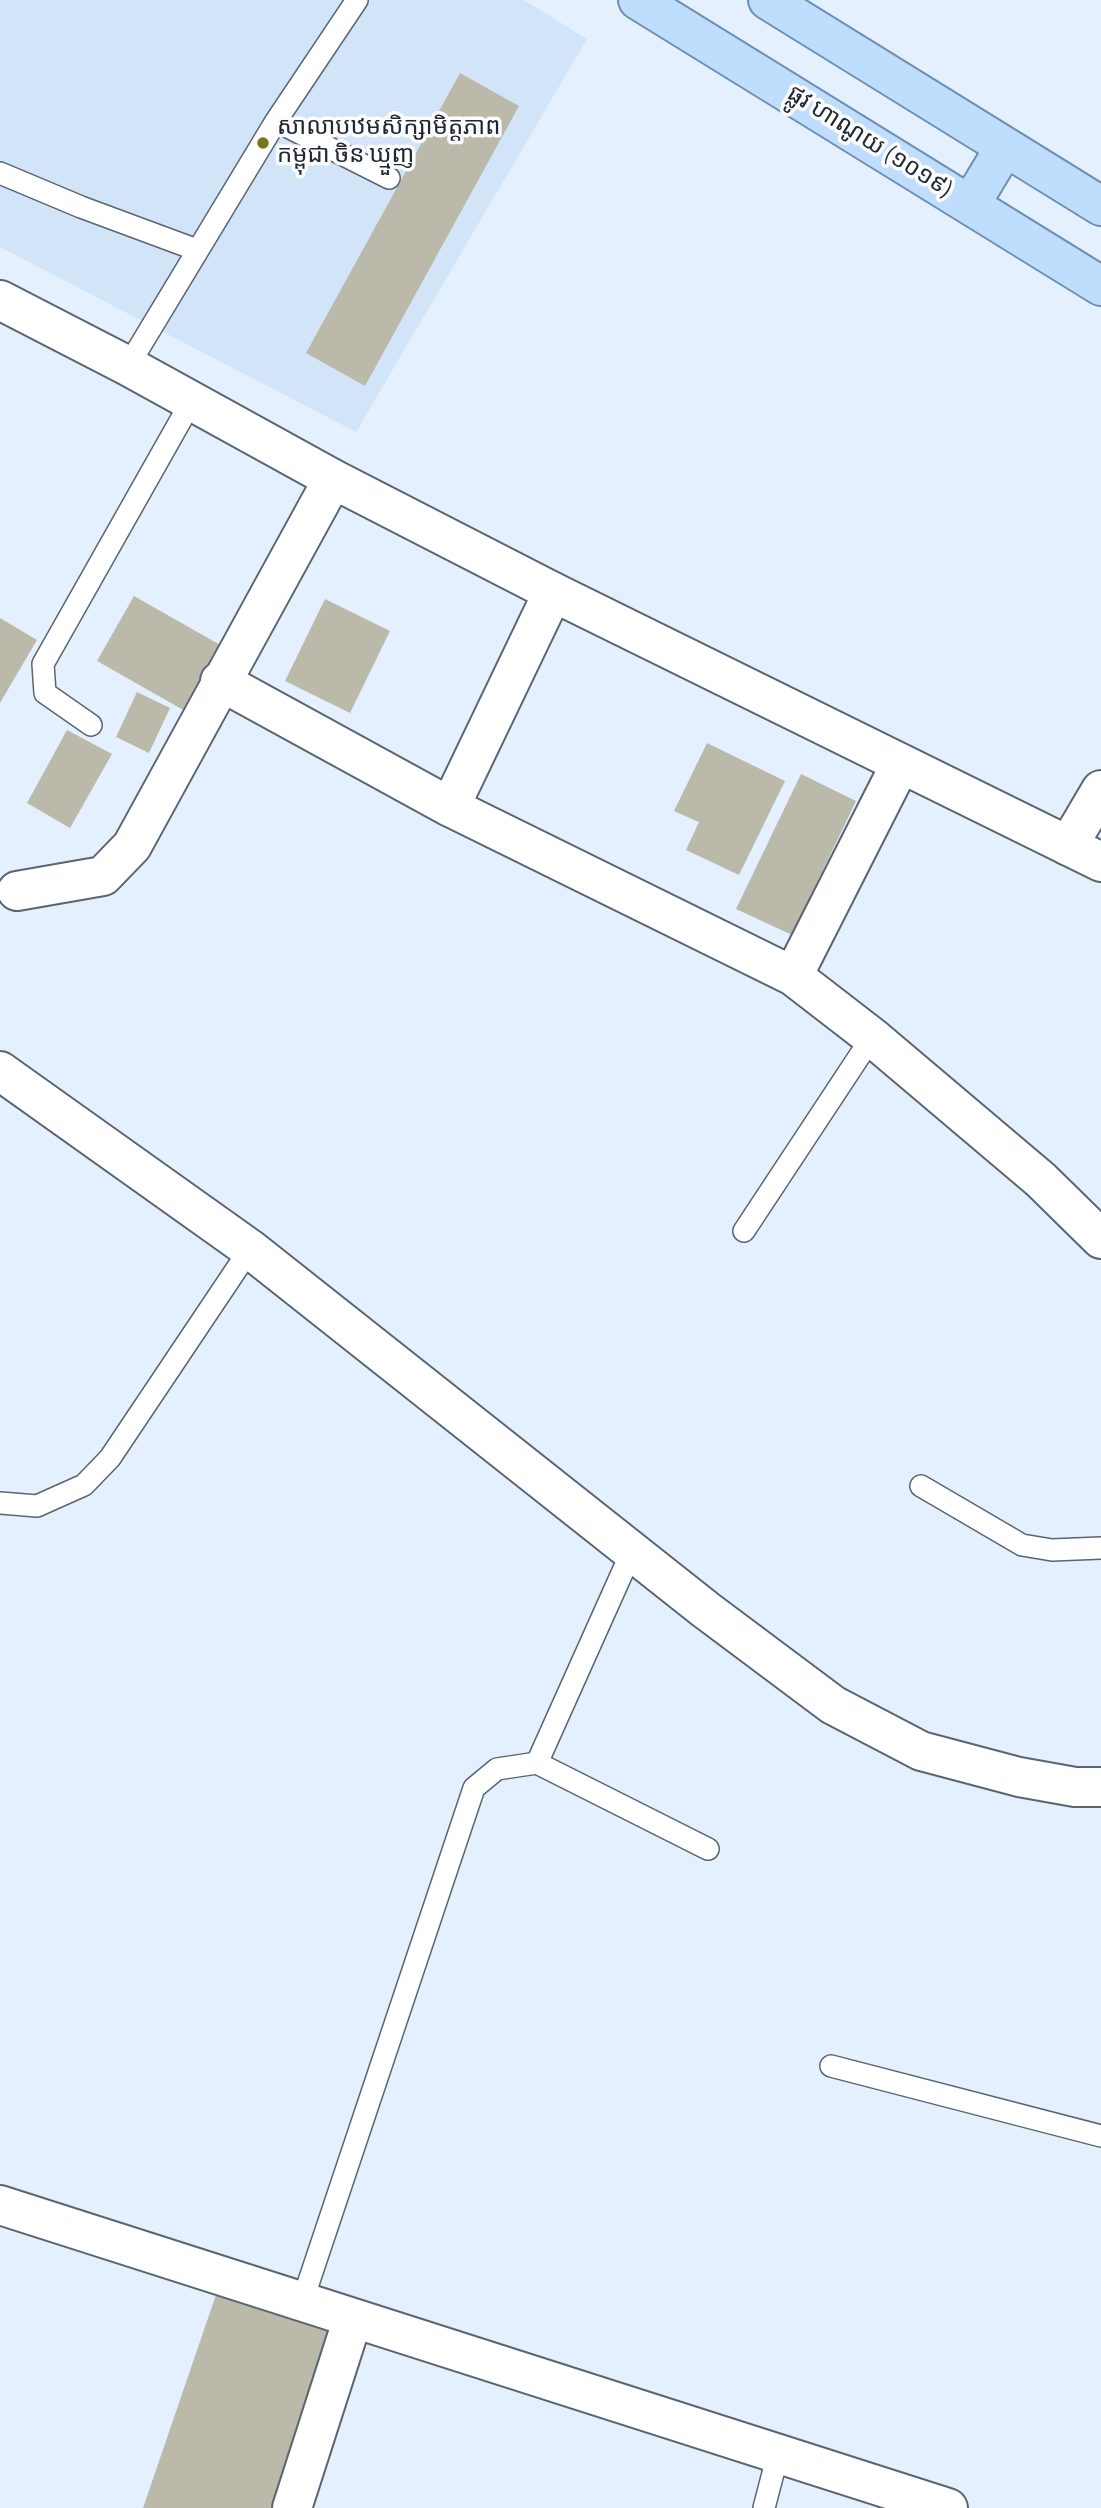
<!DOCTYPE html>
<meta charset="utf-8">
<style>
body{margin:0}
canvas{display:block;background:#e4f0fe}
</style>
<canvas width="1101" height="2508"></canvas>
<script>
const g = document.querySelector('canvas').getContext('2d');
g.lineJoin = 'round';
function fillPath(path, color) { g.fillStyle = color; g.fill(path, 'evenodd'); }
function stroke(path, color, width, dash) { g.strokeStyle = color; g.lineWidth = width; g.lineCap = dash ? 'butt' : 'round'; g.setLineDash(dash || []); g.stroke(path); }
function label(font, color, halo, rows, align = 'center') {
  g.font = font + ' "Source Sans 3","Noto Sans Khmer",sans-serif'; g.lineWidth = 7; g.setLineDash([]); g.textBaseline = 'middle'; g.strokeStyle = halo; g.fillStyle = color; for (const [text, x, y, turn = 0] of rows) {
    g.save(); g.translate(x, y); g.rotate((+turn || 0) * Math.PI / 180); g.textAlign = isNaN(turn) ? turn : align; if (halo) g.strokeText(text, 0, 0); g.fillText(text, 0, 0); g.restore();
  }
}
fillPath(new Path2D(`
 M0 0H524L587 39 356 432 0 247Z`), '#d2e4f7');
fillPath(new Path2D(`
 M460 73 519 106 365 386 306 353Z
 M134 596 222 646 185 711 97 661Z
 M325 599 390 631 350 713 285 681Z
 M0 618 37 640 0 703Z
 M137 692 170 708 149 753 116 737Z
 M67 730 112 754 70 828 27 803Z
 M707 743 785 781 739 875 686 850 699 822 674 811Z
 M801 774 856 801 792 935 736 909Z
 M219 2286 334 2325 271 2508H143Z`), '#bbbaaa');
const service = new Path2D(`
 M276 121 389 178
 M0 173 81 207 197 250
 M128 366 276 121 357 0
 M91 725 45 693 43 664 191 402
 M744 1231 872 1037
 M921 1486 1022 1545 1052 1550 1101 1548
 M0 1503 37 1506 84 1485 110 1458 250 1249
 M537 1763 632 1551
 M831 2066 1101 2136
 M302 2302 474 1788 497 1769 537 1763 708 1849
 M764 2508 778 2454`);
const minor = new Path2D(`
 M220 681 450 807 793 976 872 1037 1041 1180 1101 1239
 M450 807 553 592
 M1068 846 1101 790
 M17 891 103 876 132 846 333 479
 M793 976 900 765
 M0 1071 250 1249 706 1610 833 1705 921 1751 1019 1777 1075 1787H1101
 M0 2205 948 2508
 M292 2508 353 2318`);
const tertiary = new Path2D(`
 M0 300 128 366 333 479 553 592 1101 862`);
const primary = new Path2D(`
 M638 0 1101 286
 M768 0 1101 206
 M970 205 1005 147`);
stroke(service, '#5a6570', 24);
stroke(minor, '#5a6570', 42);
stroke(tertiary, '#5a6570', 42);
stroke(primary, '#6c8fb3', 42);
stroke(service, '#fff', 21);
stroke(minor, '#fff', 38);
stroke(tertiary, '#fff', 38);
stroke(primary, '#bfddfd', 38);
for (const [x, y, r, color] of [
 [263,143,7,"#79751a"]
]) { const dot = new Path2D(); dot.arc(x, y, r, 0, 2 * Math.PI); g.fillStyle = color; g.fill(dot); stroke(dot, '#fafcff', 2.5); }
label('24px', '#23282d', '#fafcff', [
 ["សាលាបឋមសិក្សាមិត្តភាព",277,129],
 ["កម្ពុជា ចិន ឃ្មួញ",277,157]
], 'left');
label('24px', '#23282d', '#fafcff', [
 ["ផ្លូវ ហាណូយ (១០១៩)",869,143,32]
]);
</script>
